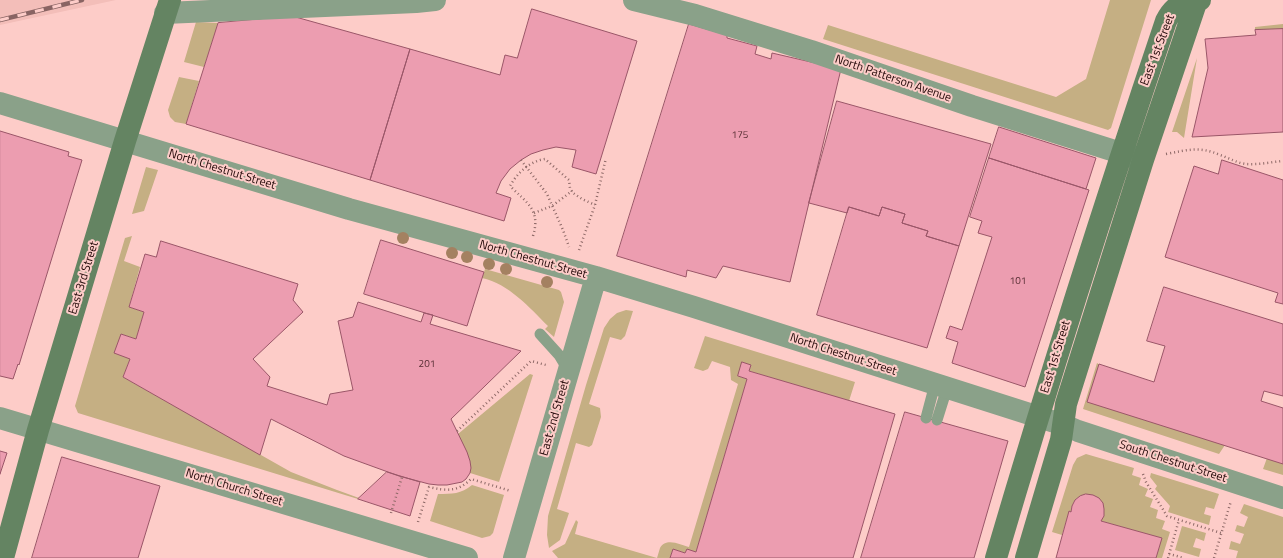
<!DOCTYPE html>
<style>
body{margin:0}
canvas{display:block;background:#fdccc8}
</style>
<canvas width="1283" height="558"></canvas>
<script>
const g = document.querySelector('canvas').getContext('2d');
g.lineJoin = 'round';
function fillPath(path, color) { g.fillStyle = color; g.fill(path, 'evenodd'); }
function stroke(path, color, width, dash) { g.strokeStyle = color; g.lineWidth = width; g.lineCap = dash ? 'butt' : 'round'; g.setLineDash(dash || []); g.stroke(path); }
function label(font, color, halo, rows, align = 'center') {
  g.font = font + ' "Titillium Web",sans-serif'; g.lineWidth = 4; g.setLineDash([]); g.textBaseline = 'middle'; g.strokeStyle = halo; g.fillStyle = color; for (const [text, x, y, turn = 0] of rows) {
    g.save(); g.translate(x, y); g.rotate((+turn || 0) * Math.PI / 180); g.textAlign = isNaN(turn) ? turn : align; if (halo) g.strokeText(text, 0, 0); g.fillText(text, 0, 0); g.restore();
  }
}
fillPath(new Path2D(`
 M0 0H116L0 25Z`), '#f3beb9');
fillPath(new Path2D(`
 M1110 0H1151L1111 128 1108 130 823 39 828 25 1056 97 1086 79Z
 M196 22 218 23 204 67 184 62Z
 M1283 24V29L1255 30V27Z
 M1197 58 1184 138 1177 132H1172Z
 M179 77 199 81 186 124 175 122 170 117 168 110Z
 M146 167 158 170 144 211 132 214Z
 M132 236 124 261 140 267 129 307 144 312 136 339 121 334 130 359 123 377 291 472 337 490 359 498 358 499 78 413 75 406 125 238Z
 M485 269 559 290 561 292 564 302 554 337 545 329 548 326C529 307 509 284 482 278Z
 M626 310 633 311 625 336 621 340 610 337 589 404 600 408 601 417 592 445 589 447 576 443 557 509 569 513 560 540 549 548 547 535 548 516 586 385 604 328 610 319 617 313Z
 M705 336 855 382 849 401 749 371 751 365 742 363 738 376 747 379 696 552 685 553 673 549 670 558H558L552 551 565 544 576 520 578 522 575 534 657 558C658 555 659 551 660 548 666 537 681 545 689 547L738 384 731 380 730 367 712 361 708 369 703 371 694 368Z
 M1097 363 1225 445 1219 454 1083 409Z
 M530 374 533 375 499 482 470 473 458 434Z
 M1086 454 1134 468 1132 475 1141 478 1139 485 1148 489 1145 496 1153 499 1150 507 1158 510 1156 518 1165 521 1162 529 1170 532 1162 558H1156L1161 538 1101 521C1115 495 1074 482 1071 512H1069L1062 535 1052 532 1073 465 1077 458Z
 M1267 458 1283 464V475L1263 469Z
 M1151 473 1219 494 1214 509 1206 507 1204 514 1211 516 1209 525 1168 512 1170 506 1155 489 1157 486 1150 477Z
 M472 485 504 495 493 533 490 536 482 538 430 521 438 494C452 494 461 494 472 485Z
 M1244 504 1283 517V558H1236L1238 551 1229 549 1231 541 1240 544 1244 534 1235 531 1237 525 1244 527 1248 517 1240 513Z
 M1182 526 1206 533 1204 541 1196 538 1193 547 1201 549 1199 557 1175 550Z`), '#c5af83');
const building = new Path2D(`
 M532 9 637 41 596 174 572 167 576 150 556 147 543 150 531 154 521 160 510 169 501 181 496 193 511 198 504 221 370 180 410 49 500 75 505 55 517 58Z
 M292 16 410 49 370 180 186 124 218 23Z
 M689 24 727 35V38L757 46 755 54 771 59 772 53 841 69 790 282 723 266 716 278 687 270 686 277 617 256Z
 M1283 29V132L1192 137 1208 68 1205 39 1256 35 1255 30Z
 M837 101 991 144 959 246 926 236 928 231 902 223 905 214 882 207 879 216 849 207 847 213 809 203Z
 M999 127 1096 158 1086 189 989 158Z
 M0 131 69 152 68 156 82 160 19 365 18 364 13 379 0 376Z
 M989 158 1089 190 1025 387 952 363 958 342 946 338 950 326 962 330 992 237 978 233 982 221 970 217Z
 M1222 160 1283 180V304L1275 302 1278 293 1165 257 1194 166 1218 174Z
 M849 207 879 216 882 207 905 214 902 223 928 231 926 236 959 246 927 348 817 315Z
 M381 240 484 272 467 326 364 294Z
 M161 241 298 284 293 300 303 312 253 359 270 377 267 386 327 405 330 394 353 390 338 321 353 317 358 302 421 322 424 313 433 315 430 324 521 351 451 419 467 452 470 461 471 468 470 473 466 479 462 482 447 485H438L429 484 399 476 344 456 271 419 260 455 123 377 130 359 114 353 121 334 136 339 144 312 129 307 145 254 156 257Z
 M1164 287 1283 324V396L1264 391 1261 401 1283 408V464L1087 402 1099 364 1154 382 1165 346 1147 341Z
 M742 362 751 365 749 371 895 414 853 558H670L673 549 685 553 687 549 696 552 747 379 738 376Z
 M905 412 1008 441 974 558H861Z
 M0 451 7 453 0 474Z
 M62 457 160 486 138 558H32Z
 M387 472 420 482 410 516 358 499Z
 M1086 494 1093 495 1099 498 1103 503 1104 509V516L1101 521 1162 538 1156 558H1056L1069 511 1071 512 1072 506 1075 500 1080 496Z`);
fillPath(building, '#ec9db0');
stroke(building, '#9a5668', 1);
stroke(new Path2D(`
 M1166 154C1187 150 1200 146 1220 155 1229 158 1237 163 1246 164 1258 165 1271 162 1283 161
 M521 160 547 194 563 230 569 247
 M534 213 552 206 572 191
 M533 236C541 210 527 203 510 186 517 173 530 161 545 159L569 180 570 188 573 193 582 199 595 205
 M579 250 595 205 606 158
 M457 431 531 361 546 365
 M1143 474 1146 482 1167 516 1221 533
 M391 513 402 477
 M418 522 429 487C446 491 458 492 471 479L511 491
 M1169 554 1184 558
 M1168 558 1179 520
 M1214 558 1231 501`), '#8e6967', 2.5, [1, 3]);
stroke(new Path2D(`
 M540 334 559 355 568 370
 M926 418 935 384
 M937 420 947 388`), '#8aa189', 11);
stroke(new Path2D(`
 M634 0 695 15 811 51 972 106 1140 159
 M165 13 416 2 435 0
 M1064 425 1078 431 1283 498`), '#8aa189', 22);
stroke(new Path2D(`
 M0 103 349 209 596 277 694 307 1064 425
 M0 418 467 558
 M514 558 596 277`), '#8aa189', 22);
stroke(new Path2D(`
 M3 558 38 430 125 141 170 0
 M996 558C1049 378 1106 199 1166 21 1174 5 1183 2 1200 0
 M1026 558 1061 440 1066 404 1143 160 1197 0`), '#648462', 22);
const rail = new Path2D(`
 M0 20 82 0`);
stroke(rail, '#896463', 4.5);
stroke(rail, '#fdccc8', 3, [9]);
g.fillStyle = '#a48161';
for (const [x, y] of [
 [403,238],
 [452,253],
 [467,257],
 [489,264],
 [506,269],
 [547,282]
]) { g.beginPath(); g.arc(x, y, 6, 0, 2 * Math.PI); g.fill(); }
label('10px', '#542c31', null, [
 ["175",740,136],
 ["101",1018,282],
 ["201",427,365]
]);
label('12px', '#210707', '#fdccc8', [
 ["East 1st Street",1158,50,-69],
 ["North Patterson Avenue",893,79,19],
 ["North Chestnut Street",222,170,17],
 ["North Chestnut Street",533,260,16],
 ["East 3rd Street",84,278,-73],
 ["North Chestnut Street",843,355,18],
 ["East 1st Street",1056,357,-73],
 ["East 2nd Street",555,418,-74],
 ["South Chestnut Street",1173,462,18],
 ["North Church Street",234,488,17]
]);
</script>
